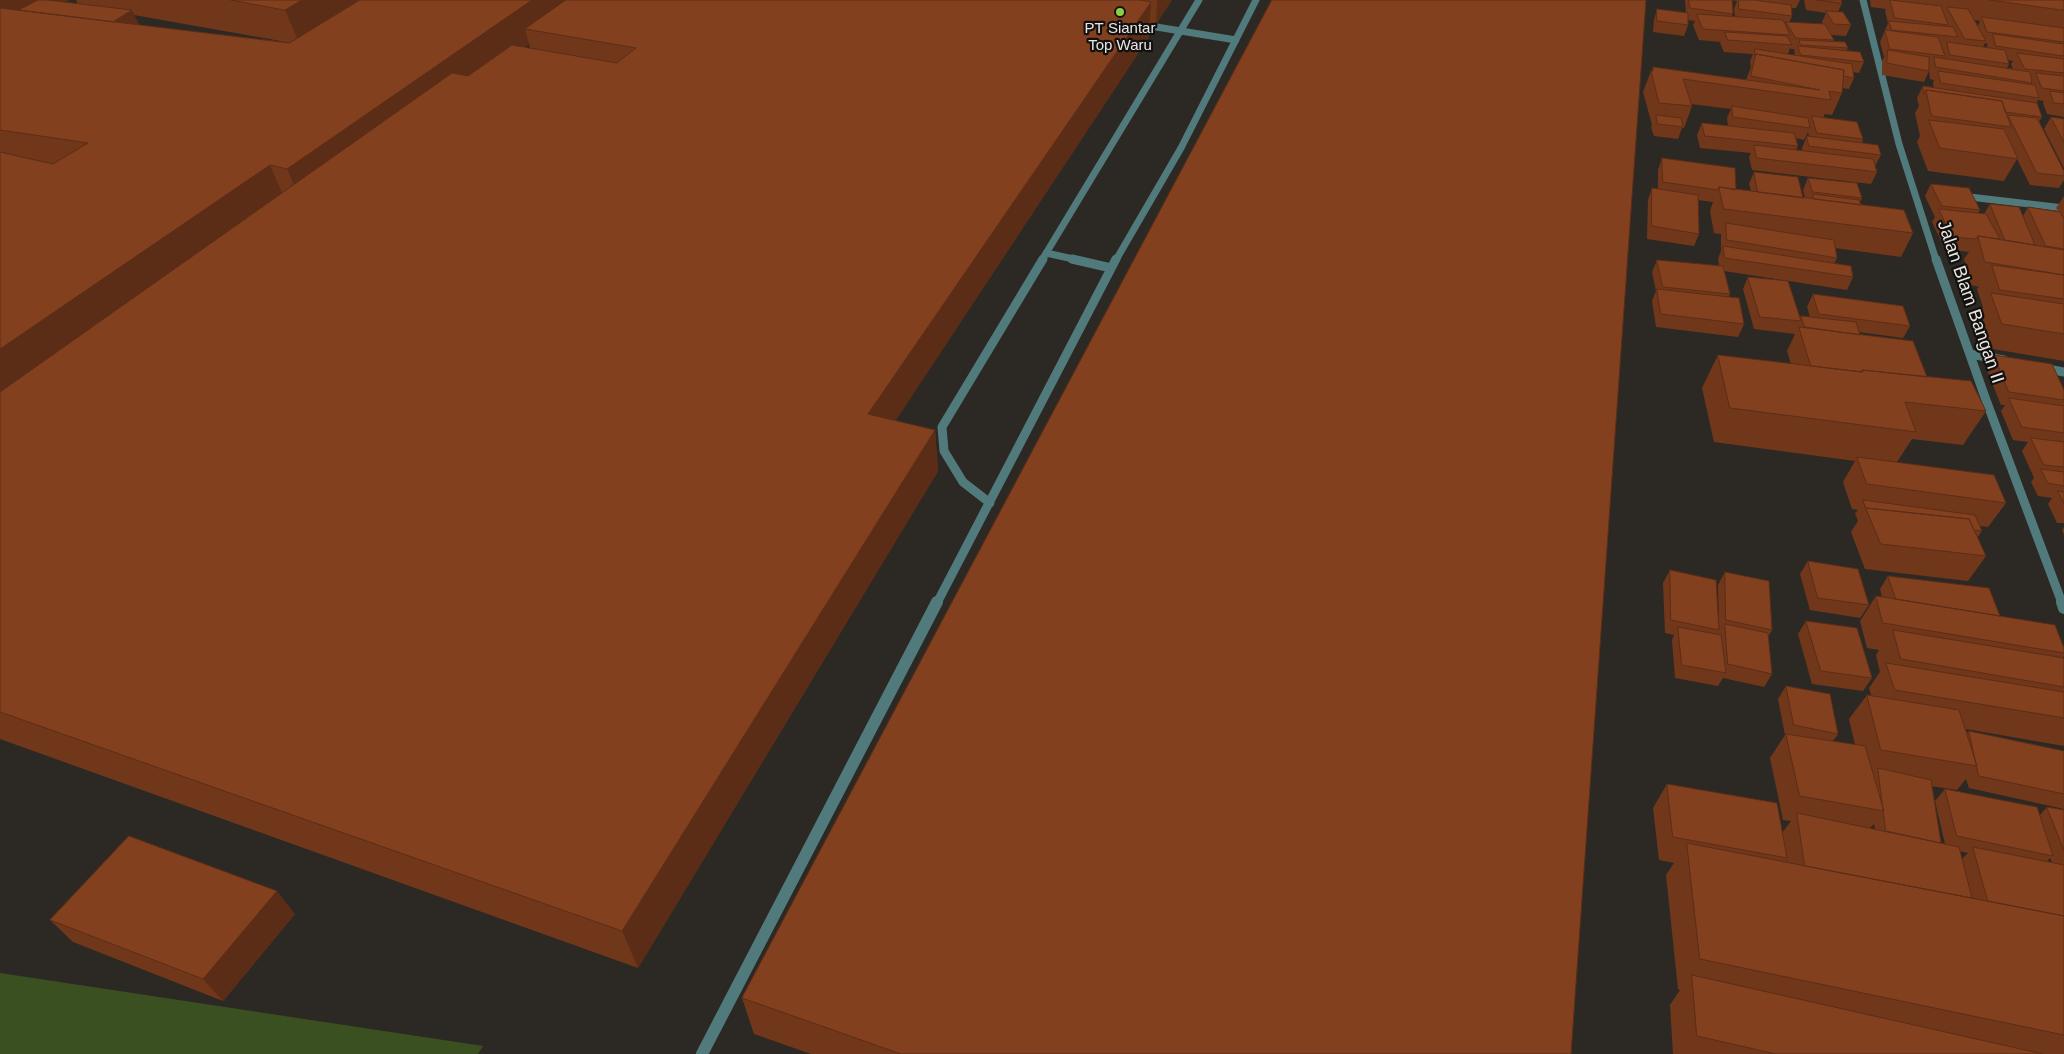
<!DOCTYPE html>
<style>
body{margin:0}
canvas{display:block;background:#2c2823}
</style>
<canvas width="2064" height="1054"></canvas>
<script>
const g = document.querySelector('canvas').getContext('2d');
g.lineJoin = 'round';
function fillPath(path, color) { g.fillStyle = color; g.fill(path, 'evenodd'); }
function stroke(path, color, width, dash) { g.strokeStyle = color; g.lineWidth = width; g.lineCap = dash ? 'butt' : 'round'; g.setLineDash(dash || []); g.stroke(path); }
function label(font, color, halo, rows, align = 'center') {
  g.font = font + ' Arial,sans-serif'; g.lineWidth = 4.5; g.setLineDash([]); g.textBaseline = 'middle'; g.strokeStyle = halo; g.fillStyle = color; for (const [text, x, y, turn = 0] of rows) {
    g.save(); g.translate(x, y); g.rotate((+turn || 0) * Math.PI / 180); g.textAlign = isNaN(turn) ? turn : align; if (halo) g.strokeText(text, 0, 0); g.fillText(text, 0, 0); g.restore();
  }
}
fillPath(new Path2D(`
 M0 973 483 1046 478 1054H0Z`), '#3b5020');
stroke(new Path2D(`
 M1138 24 1236 40
 M1046 253 1078 260
 M1042 260 1199 0
 M1116 260 1181 148 1256 0`), '#517a7d', 7);
stroke(new Path2D(`
 M1072 259 1111 268
 M990 503 963 482 944 451 942 427 1043 259
 M937 603 1116 259`), '#517a7d', 9);
stroke(new Path2D(`
 M702 1054 937 602`), '#517a7d', 12);
stroke(new Path2D(`
 M1863 0 1899 144 1936 260
 M1961 196 2064 208`), '#517a7d', 7);
stroke(new Path2D(`
 M1936 259 1986 400 2062 603
 M1970 354 2004 360
 M2043 368 2064 372`), '#517a7d', 9);
stroke(new Path2D(`
 M2062 602 2064 608`), '#517a7d', 12);
fillPath(new Path2D(`
 M0 0H69L65 2 78 4 76 0H1172L1156 24 1150 23 1149 37 895 421 935 430 938 471 638 968 0 739ZM134 15 286 42 139 25ZM529 44 530 48 525 47Z
 M1685 0H1800L1796 8H1791L1792 16 1789 23 1823 24 1822 22 1826 13 1806 10 1804 0H1841L1842 3 1838 12 1851 25 1846 36 1831 35 1834 40V42L1848 48 1846 51 1864 62 1859 73 1853 72 1854 78 1849 89 1842 88V93L1832 115 1825 114 1823 118 1863 139 1862 143 1881 155 1875 166 1877 172 1871 184 1752 170 1749 157 1751 153 1700 148 1697 135 1702 123 1728 126 1727 118 1731 109 1691 104 1692 106 1684 128H1682L1678 139 1654 136 1651 127 1652 125 1643 92 1651 71H1652L1653 67 1746 80 1751 67 1750 61 1753 54 1724 52 1720 43 1721 42 1699 40 1693 25 1695 21 1688 20V25L1684 36 1653 32 1654 20 1657 9 1686 13ZM1732 0 1737 1 1734 9 1735 17 1732 16 1733 14ZM1790 48 1791 49H1795L1794 51 1795 53 1794 55 1788 54ZM1808 132 1809 136H1807L1802 148V151L1796 150 1798 146 1796 138 1804 140Z
 M1870 0H2064V117L2047 114 2043 103 2044 101 2038 100 2037 103 2042 117 2039 122 2064 171V180L2059 188 2030 185 2017 159 2004 181 1928 171 1917 142 1920 136 1915 113 1919 106 1917 98 1923 86 1934 88 1933 83 1934 80 1930 79 1929 71 1924 82 1882 75V61L1884 57 1880 42 1888 23 1885 11 1886 9 1871 7ZM1975 20 1980 21 1978 26ZM1985 43 1988 44 1987 45V48L1983 47ZM2008 60 2013 61 2011 64 2013 69 2007 68 2009 64Z
 M2051 117 2064 119V168L2044 129Z
 M1662 158 1736 190 1751 191 1749 184 1754 172 1803 198H1805L1803 190 1808 178 1862 198 1860 202 1861 205 1913 233 1901 257 1835 248 1837 258 1834 264 1853 277 1847 290 1724 271 1730 294 1729 297 1744 324 1738 337 1656 327 1652 301 1656 291 1652 272 1657 260 1719 266 1718 259 1721 251V234L1714 233 1710 211 1713 202 1698 200 1699 234 1694 246 1647 239 1648 200 1652 188 1658 189V170Z
 M1931 184 1980 210 1978 213 1984 214 1990 204 2023 216 2028 207 2058 211 2056 208 2064 196V361L1987 348 1977 317 1983 307 1977 289 1979 287 1971 285 1964 259 1969 252 1945 249 1932 222 1935 217 1925 196Z
 M1748 277 1800 318 1801 316 1810 317 1807 307 1813 294 1910 326 1903 338 1859 332 1860 335 1927 377 1986 411 1963 445 1912 439 1897 462 2006 503 1988 527 1980 526 1982 531 1977 538 1986 556 1968 581 1865 569 1851 532 1858 521 1855 513 1858 510 1852 509 1843 482 1855 461 1714 442 1702 388 1718 355 1791 364 1787 351 1796 332 1795 334 1754 329 1743 289Z
 M1994 355 2064 390V523H2057L2048 504 2052 498 2038 496 2031 482 2034 478 2022 451 2028 442 2013 440 2001 411 2005 405H2001L1986 368Z
 M2064 527V535L2062 530Z
 M1808 561 1869 605 1860 618 1810 610 1800 574Z
 M1670 570 1719 624 1718 585 1725 572 1772 630 1768 637 1772 674 1764 687 1723 678 1718 686 1675 678 1672 640 1674 635 1665 633 1663 583Z
 M1888 576 2000 616 2064 648V656L2063 658H2064V746L1966 729 1967 733 1969 731 2064 751V809L1969 788 1966 779 1957 790 1931 786 1941 843 1945 844 1935 801 1945 789 2040 815 2047 807 2064 810V1054H1673L1670 1005 1680 990 1678 989 1666 875 1674 863 1659 860 1653 808 1667 784 1782 833 1791 821 1783 820 1770 758 1785 735 1778 699 1786 686 1838 734 1833 741 1855 745 1849 719 1867 695H1871L1869 688 1880 672 1876 655 1879 650 1867 648 1860 621 1876 596 1882 597 1880 589ZM1874 824 1875 829 1870 828ZM1960 851 1968 853 1962 859ZM2050 858 2052 862 2047 861Z
 M1806 621 1872 678 1863 691 1812 684 1798 634Z
 M295 914 223 1001 73 942 50 920Z
 M742 998 1571 1054H811L754 1034Z`), '#71371b');
fillPath(new Path2D(`
 M0 0H69L0 35Z
 M302 0H373L300 45 285 10Z
 M532 0H586L525 29 529 44 304 208 287 169Z
 M1157 0H1172L1156 24Z
 M1151 2 1149 37 873 455 868 414Z
 M132 10 142 31 99 30Z
 M270 165 287 204 0 409V349Z
 M935 430 938 471 638 968 622 931Z
 M277 891 295 914 223 1001 203 979Z`), '#5c2d16');
const building = new Path2D(`
 M38 0H47L132 10 113 22 19 10Z
 M231 0H302L285 10Z
 M360 0H532L287 169 270 165 0 349V152L53 164 88 143 0 130V8L289 43Z
 M566 0H1140L1151 2 868 414 935 430 622 931 0 712V392L452 73 468 76 512 45 617 63 636 48 525 29Z
 M1272 0H1646L1571 1054H901L742 998Z
 M1689 0H1732L1733 14 1690 8Z
 M1739 0H1754L1791 5 1792 16 1739 9Z
 M1817 0H1841L1842 3Z
 M1890 0 1941 6 1948 25 1895 18Z
 M1990 0H2064V10Z
 M1947 7 1968 9 1986 41 1965 39Z
 M1657 9 1688 13V25L1657 21Z
 M1826 11 1843 12 1851 25 1834 24Z
 M1697 14 1783 20 1790 35 1703 29Z
 M1982 17 2064 28V42L1987 32Z
 M1889 21 1953 27 1958 37 1892 30Z
 M1786 22 1825 24 1834 40 1796 38Z
 M1885 30 1938 37 1945 56 1890 49Z
 M1725 32 1787 36 1792 45 1728 40Z
 M1993 34 2064 44V56L1996 46Z
 M1799 40 1845 42 1848 48 1801 45Z
 M1947 42 2005 50 2009 64 1950 55Z
 M1798 46 1860 52 1864 62 1801 55Z
 M1755 49 1852 64 1854 78 1843 76 1844 70 1756 54 1755 57Z
 M1888 50 1929 57V71L1887 63Z
 M2017 53 2064 59V73L2025 69Z
 M1756 54 1844 70 1842 93 1829 91 1831 100 1683 79 1692 106 1659 103 1651 71H1653V67L1820 90 1751 76Z
 M1934 57 2030 72 2032 83 1936 67Z
 M1938 71 2035 85 2039 98 1941 83Z
 M2036 73 2064 76V91L2042 88Z
 M1923 86 2037 103 2042 117 2005 112 2002 101 1926 90 1924 94Z
 M1926 90 2002 101 2011 127 1932 116Z
 M2050 91 2064 93V104L2054 103Z
 M1732 106 1808 118 1810 128 1733 117Z
 M1656 115 1681 118 1683 127 1658 124Z
 M2008 115 2037 118 2064 171V176L2037 173Z
 M1812 116 1857 122 1863 139 1817 133Z
 M2051 117 2064 119V142Z
 M1929 120 2004 129 2018 159 1940 148Z
 M1702 123 1794 133 1798 146 1705 136Z
 M1807 136 1878 145 1881 155 1809 146Z
 M1754 145 1873 159 1877 172 1757 158Z
 M1662 158 1735 168 1736 190 1719 187 1718 190 1663 182Z
 M1754 172 1798 177 1803 198 1758 192Z
 M1808 178 1857 183 1862 198 1813 192Z
 M1931 184 1969 188 1980 210 1942 206Z
 M1719 187 1904 210 1913 233 1724 209Z
 M1652 188 1698 195 1699 234 1652 226Z
 M1813 194 1859 200 1861 205 1814 199Z
 M1990 204 2019 207 2035 245 2005 240Z
 M2028 207 2060 212 2064 219V249L2046 246Z
 M1939 209 1986 214 2000 239 1978 236 1976 239 1952 237Z
 M1726 223 1834 240 1837 258 1727 240Z
 M1978 236 2064 250V275L1985 262Z
 M1723 246 1851 266 1853 277 1725 258Z
 M1657 260 1723 266 1730 294 1663 287Z
 M1992 265 2064 275V299L2000 290Z
 M1748 277 1788 281 1801 321 1760 317Z
 M1657 289 1739 298 1744 324 1661 314Z
 M1991 293 2064 304V334L2002 324Z
 M1813 294 1903 306 1910 326 1819 314Z
 M1801 316 1856 322 1860 335 1805 327Z
 M1799 327 1913 341 1927 377 1862 370 1861 372 1811 366Z
 M1718 355 1863 372 1862 370 1971 381 1986 411 1905 402 1916 432 1730 408Z
 M1994 355 2052 364 2064 390V400L2009 392Z
 M2009 398 2064 406V433L2022 427Z
 M2031 438 2064 442V467L2044 465Z
 M1857 457 1994 475 2006 503 1867 484Z
 M2041 469 2064 472V486L2048 483Z
 M2058 491 2064 492V503Z
 M1863 500 1975 515 1982 531 1974 530 1969 519 1866 508Z
 M1866 508 1969 519 1986 556 1881 544Z
 M1808 561 1858 569 1869 605 1818 598Z
 M1670 570 1716 580 1719 630 1671 620Z
 M1725 572 1769 581 1772 630 1726 620Z
 M1888 576 1989 588 2000 616 1896 599Z
 M1876 596 2055 625 2064 648V653L1883 623Z
 M1806 621 1857 628 1872 678 1821 671Z
 M1725 624 1768 633 1772 674 1728 664Z
 M1678 627 1721 635 1726 673 1682 665Z
 M1893 630 2064 658V687L1901 659Z
 M1886 663 2064 692V718L1895 690Z
 M1786 686 1830 694 1838 734 1794 725Z
 M1867 695 1959 710 1977 766 1881 750Z
 M1969 731 2064 751V794L1979 776Z
 M1786 734 1865 746 1884 811 1800 796Z
 M1878 768 1931 780 1941 843 1886 831Z
 M1667 784 1777 803 1787 858 1673 837Z
 M1945 789 2037 807 2053 856 1957 836Z
 M2047 807 2064 810V850Z
 M1797 813 1959 847 1972 898 1805 866Z
 M129 836 277 891 203 979 50 920Z
 M1687 843 2064 916V1035L1700 959Z
 M1973 847 2064 865V916L1988 901Z
 M1692 975 2043 1054H1776L1697 1036Z`);
fillPath(building, '#83401f');
stroke(building, '#5c2d16', 1);
for (const [x, y, r, color] of [
 [1120,12,5,"#8ece43"]
]) { const dot = new Path2D(); dot.arc(x, y, r, 0, 2 * Math.PI); g.fillStyle = color; g.fill(dot); stroke(dot, '#13110f', 2); }
label('15px', '#e9e6e3', '#13110f', [
 ["PT Siantar",1120,29],
 ["Top Waru",1120,46]
]);
label('18px', '#e9e6e3', '#13110f', [
 ["Jalan Blam Bangan II",1970,302,71]
]);
</script>
